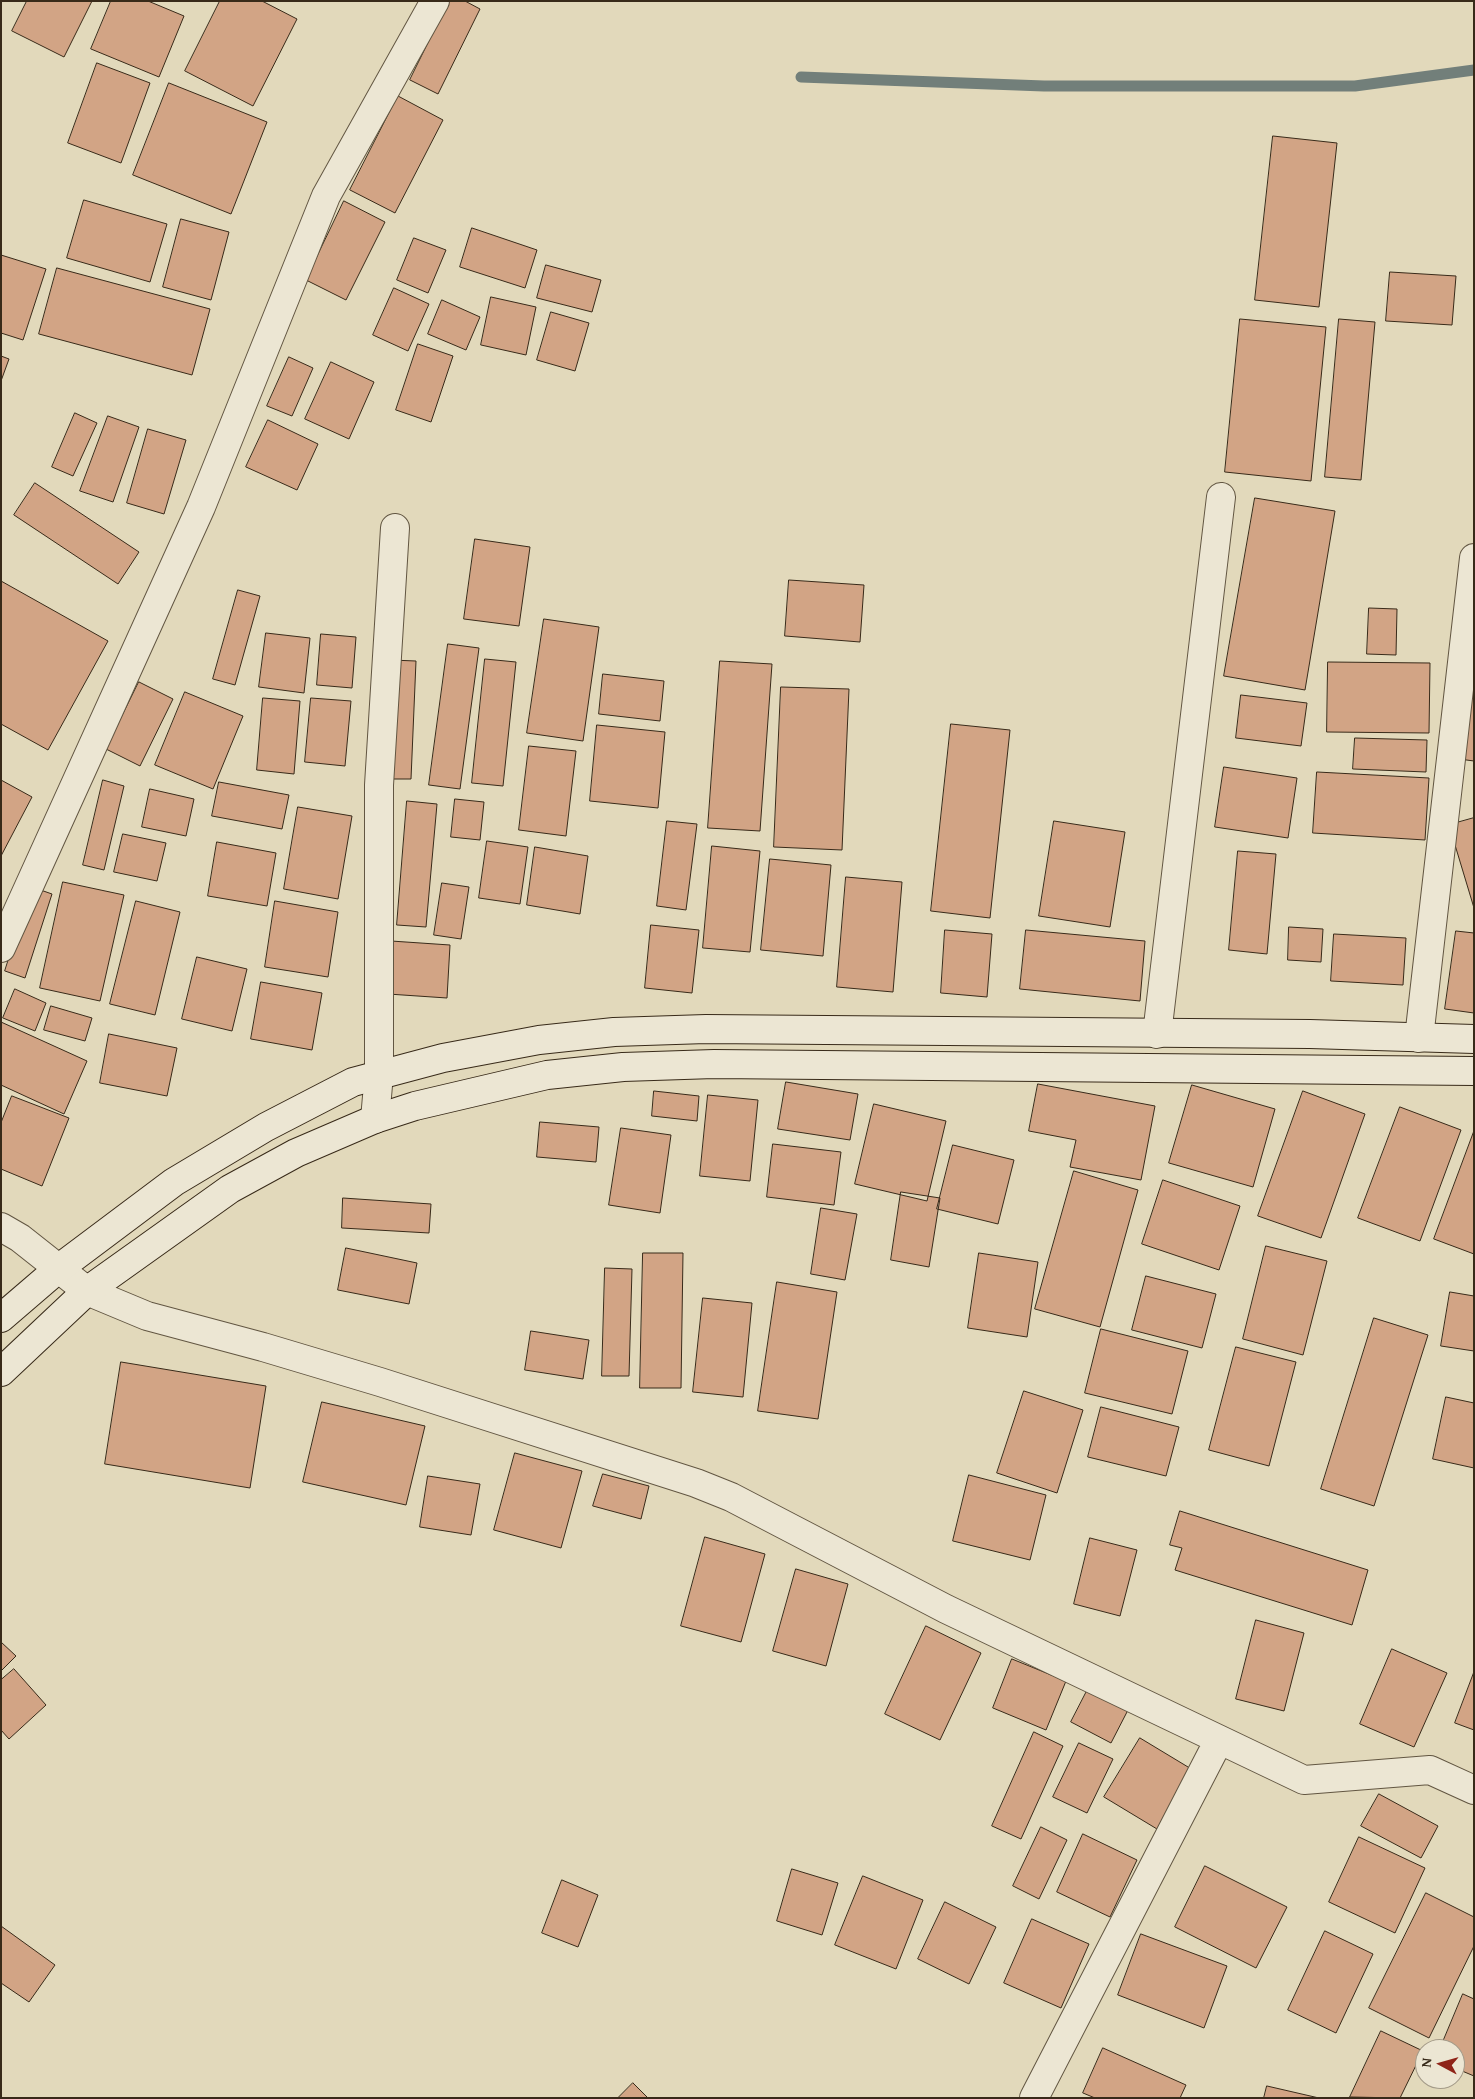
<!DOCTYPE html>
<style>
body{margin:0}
#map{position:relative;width:1475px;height:2099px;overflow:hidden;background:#e2d9bb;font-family:"Gentium Book Plus",serif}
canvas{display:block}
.frame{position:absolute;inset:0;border:2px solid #382a19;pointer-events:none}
.north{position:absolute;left:1415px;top:2039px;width:50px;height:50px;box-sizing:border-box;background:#ece6d3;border:1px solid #a49b89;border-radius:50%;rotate:276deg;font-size:14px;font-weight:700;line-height:20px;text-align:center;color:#382a19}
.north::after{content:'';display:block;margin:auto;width:18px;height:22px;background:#8f2418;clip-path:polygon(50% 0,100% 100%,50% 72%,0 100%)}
</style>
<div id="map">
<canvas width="1475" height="2099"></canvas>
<div class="frame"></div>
<div class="north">N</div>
</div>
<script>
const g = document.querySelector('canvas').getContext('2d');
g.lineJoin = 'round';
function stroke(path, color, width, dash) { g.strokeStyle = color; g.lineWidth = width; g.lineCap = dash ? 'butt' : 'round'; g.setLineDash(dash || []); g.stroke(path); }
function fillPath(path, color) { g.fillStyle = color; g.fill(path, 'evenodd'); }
stroke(new Path2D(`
 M801 77 1044 86H1355L1474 70`), '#727f7a', 11);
const building = new Path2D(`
 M27 1H92L64 57 12 31Z
 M111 1H148L184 16 159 77 91 49Z
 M220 1H262L297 19 253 106 185 71Z
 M449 1H465L480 9 438 94 410 80Z
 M97 63 150 83 121 163 68 143Z
 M169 83 267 122 231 214 133 175Z
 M398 96 443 120 395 213 350 190Z
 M1273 136 1337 143 1319 307 1255 300Z
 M84 200 167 224 150 282 67 258Z
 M344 201 385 222 346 300 306 280Z
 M181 219 229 232 211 300 163 287Z
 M472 228 537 250 525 288 460 267Z
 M414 238 446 250 428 293 397 280Z
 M1 255 46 269 23 340 1 333Z
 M546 265 601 280 592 312 537 298Z
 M57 268 210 309 192 375 39 334Z
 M1390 272 1456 276 1452 325 1386 321Z
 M394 288 429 304 408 351 373 335Z
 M491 297 536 307 526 355 481 345Z
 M442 300 480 317 466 350 428 334Z
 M551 312 589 323 575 371 537 360Z
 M1240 319 1326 327 1311 481 1225 472Z
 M1339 319 1375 322 1361 480 1325 477Z
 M418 344 453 356 431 422 396 410Z
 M1 356 9 359 1 381Z
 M289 357 313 368 292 416 267 406Z
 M331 362 374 382 349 439 305 419Z
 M75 413 97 423 73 476 52 467Z
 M108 416 139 427 113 502 80 491Z
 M268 420 318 444 297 490 246 467Z
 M148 429 186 440 164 514 127 503Z
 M35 483 139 552 118 584 14 515Z
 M1255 498 1335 511 1305 690 1224 676Z
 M475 539 530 547 519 626 464 619Z
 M789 580 864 585 860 642 785 636Z
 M1 581 108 641 48 750 1 724Z
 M238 590 260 596 235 685 213 679Z
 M1369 608 1397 609 1396 655 1367 654Z
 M544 619 599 627 583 741 527 733Z
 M266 633 310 638 304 693 259 687Z
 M321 634 356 637 352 688 317 685Z
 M1474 642V761L1459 759Z
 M448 644 479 648 460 789 429 785Z
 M485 659 516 662 503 786 472 783Z
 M391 660 416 661 411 779H386Z
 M720 661 772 664 760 831 708 828Z
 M1328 662 1430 663 1429 733 1327 732Z
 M603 674 664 681 660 721 599 714Z
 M139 682 173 699 140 766 106 749Z
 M781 687 849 689 842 850 774 847Z
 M185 692 243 716 213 789 155 765Z
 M1241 695 1307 703 1301 746 1236 738Z
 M263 698 300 701 294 774 257 770Z
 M311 698 351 701 345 766 305 762Z
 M951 724 1010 730 990 918 931 911Z
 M597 725 665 732 658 808 590 801Z
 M1355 738 1427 740 1426 772 1353 769Z
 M529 746 576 751 566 836 519 830Z
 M1224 767 1297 778 1288 838 1215 827Z
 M1317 772 1429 778 1425 840 1313 833Z
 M1 780 32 797 1 856Z
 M103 780 124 786 104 870 83 865Z
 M219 782 289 795 282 829 212 816Z
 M150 789 194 799 186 836 142 827Z
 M455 799 484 802 480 840 451 837Z
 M407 801 437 804 426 927 397 925Z
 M298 807 352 816 338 899 284 889Z
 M1474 818V908L1449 825Z
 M667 821 697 824 686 910 657 906Z
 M1054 821 1125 832 1110 927 1039 916Z
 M123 834 166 843 157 881 114 872Z
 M487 841 528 847 520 904 479 898Z
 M217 842 276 853 267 906 208 896Z
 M712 846 760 851 750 952 703 948Z
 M535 847 588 856 580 914 527 905Z
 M1238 851 1276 854 1267 954 1229 950Z
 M770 859 831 865 823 956 761 950Z
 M846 877 902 882 893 992 837 987Z
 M63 882 124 895 100 1001 40 988Z
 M442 883 469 887 461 939 434 935Z
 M32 887 52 894 25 978 5 971Z
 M136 901 180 912 155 1015 110 1004Z
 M275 901 338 912 328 977 265 967Z
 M651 925 699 930 692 993 645 988Z
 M1289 927 1323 929 1321 962 1288 960Z
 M945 930 992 934 987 997 941 993Z
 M1026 930 1145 941 1140 1001 1020 989Z
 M1456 931 1474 933V1013L1445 1009Z
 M1334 934 1406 938 1403 985 1331 981Z
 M391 941 450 945 447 998 388 994Z
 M197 957 247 969 232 1031 182 1019Z
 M261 982 322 993 312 1050 251 1039Z
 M15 989 46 1003 35 1031 3 1018Z
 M51 1006 92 1018 85 1041 44 1030Z
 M1 1022 87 1061 64 1114 1 1085Z
 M109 1034 177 1048 167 1096 100 1083Z
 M786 1082 858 1094 850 1140 778 1129Z
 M1038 1084 1155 1106 1141 1180 1070 1167 1076 1140 1029 1131Z
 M1192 1085 1275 1109 1253 1187 1169 1163Z
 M654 1091 699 1096 697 1121 652 1116Z
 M1303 1091 1365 1114 1321 1238 1258 1216Z
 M708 1095 758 1100 750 1181 700 1176Z
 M12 1096 69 1118 42 1186 1 1169V1123Z
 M874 1104 946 1121 927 1201 855 1184Z
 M1400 1107 1461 1130 1420 1241 1358 1218Z
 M540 1122 599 1127 596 1162 537 1157Z
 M621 1128 671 1135 660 1213 609 1205Z
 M1474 1131V1254L1434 1239Z
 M773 1144 841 1152 834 1205 767 1197Z
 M953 1145 1014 1160 998 1224 937 1209Z
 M1074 1171 1138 1190 1100 1327 1035 1309Z
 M1163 1180 1240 1206 1219 1270 1142 1244Z
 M901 1192 940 1198 929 1267 891 1260Z
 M343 1198 431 1204 429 1233 342 1228Z
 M821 1208 857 1214 845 1280 811 1274Z
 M1266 1246 1327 1261 1303 1355 1243 1339Z
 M346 1248 417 1263 409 1304 338 1290Z
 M643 1253H683L681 1388H640Z
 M979 1253 1038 1262 1027 1337 968 1328Z
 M605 1268 632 1269 629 1376H602Z
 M1146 1276 1216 1294 1202 1348 1132 1330Z
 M777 1282 837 1292 818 1419 758 1411Z
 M1450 1292 1474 1296V1351L1441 1346Z
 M703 1298 752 1303 743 1397 693 1392Z
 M1374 1318 1428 1335 1374 1506 1321 1489Z
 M1101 1329 1188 1351 1172 1414 1085 1393Z
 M531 1331 589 1340 583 1379 525 1370Z
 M1236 1347 1296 1362 1269 1466 1209 1450Z
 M121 1362 266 1386 250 1488 105 1464Z
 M1024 1391 1083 1410 1057 1493 997 1473Z
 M1446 1397 1474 1403V1468L1433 1459Z
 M322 1402 425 1426 406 1505 303 1482Z
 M1101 1407 1179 1427 1166 1476 1088 1457Z
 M515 1453 582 1471 561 1548 494 1530Z
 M603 1474 649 1486 641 1519 593 1506Z
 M969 1475 1046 1495 1030 1560 953 1541Z
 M428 1476 480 1484 471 1535 420 1527Z
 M1180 1511 1368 1570 1352 1625 1175 1570 1182 1548 1170 1545Z
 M705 1537 765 1554 741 1642 681 1626Z
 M1090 1538 1137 1550 1120 1616 1074 1604Z
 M796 1569 848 1584 826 1666 773 1651Z
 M1256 1620 1304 1633 1284 1711 1236 1699Z
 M926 1626 981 1653 940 1740 885 1714Z
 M1 1642 16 1656 1 1671Z
 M1392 1649 1447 1673 1414 1747 1360 1724Z
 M1012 1659 1066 1681 1046 1730 993 1708Z
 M14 1669 46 1705 9 1739 1 1730V1680Z
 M1474 1672V1730L1455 1723Z
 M1088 1689 1128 1710 1111 1743 1071 1722Z
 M1034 1732 1063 1746 1021 1839 992 1826Z
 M1140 1738 1193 1770 1157 1829 1104 1797Z
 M1079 1743 1113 1759 1087 1813 1053 1797Z
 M1379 1794 1438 1826 1421 1858 1361 1826Z
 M1041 1827 1067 1840 1039 1899 1013 1886Z
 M1083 1834 1137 1860 1110 1917 1057 1892Z
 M1359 1837 1425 1868 1395 1933 1329 1902Z
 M1205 1866 1287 1907 1256 1968 1175 1927Z
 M792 1869 838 1883 822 1935 777 1921Z
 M863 1876 923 1900 896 1969 835 1945Z
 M562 1880 598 1895 578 1947 542 1933Z
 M1426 1893 1474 1917V1946L1429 2038 1369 2008Z
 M945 1902 996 1927 969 1984 918 1959Z
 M1032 1919 1089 1944 1061 2008 1004 1983Z
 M1 1926 55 1965 29 2002 1 1983Z
 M1325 1931 1373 1954 1336 2033 1288 2010Z
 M1141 1934 1227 1966 1204 2028 1118 1995Z
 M1463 1994 1474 1999V2076L1455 2068V2049H1440Z
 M1381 2031 1423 2051 1400 2098 1350 2097Z
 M1103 2048 1186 2085 1180 2098H1095L1083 2093Z
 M633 2083 648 2098H618Z
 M1267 2086 1319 2098H1264Z`);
fillPath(building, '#d2a485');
stroke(building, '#382a19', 1);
const street = new Path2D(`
 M1 948 201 507 326 196 435 1
 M1157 1034 1221 497
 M1419 1038 1474 558
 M375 1119 379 1074V785L395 528
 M1 1227 20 1238 87 1291 147 1316 263 1347 380 1382 696 1483 731 1497 946 1609 1304 1780 1430 1770 1474 1790
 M1034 2098 1219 1740`);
const secondary = new Path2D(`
 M1 1318 58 1269 174 1182 266 1127 353 1082 443 1058 539 1040 614 1032 706 1029 1310 1034 1474 1039
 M1 1372 87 1291 230 1189 296 1153 375 1119 415 1106 547 1075 623 1067 714 1064 1474 1071`);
stroke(street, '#625642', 30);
stroke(secondary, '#382a19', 30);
stroke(street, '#ece6d3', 28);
stroke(secondary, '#ece6d3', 28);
</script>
